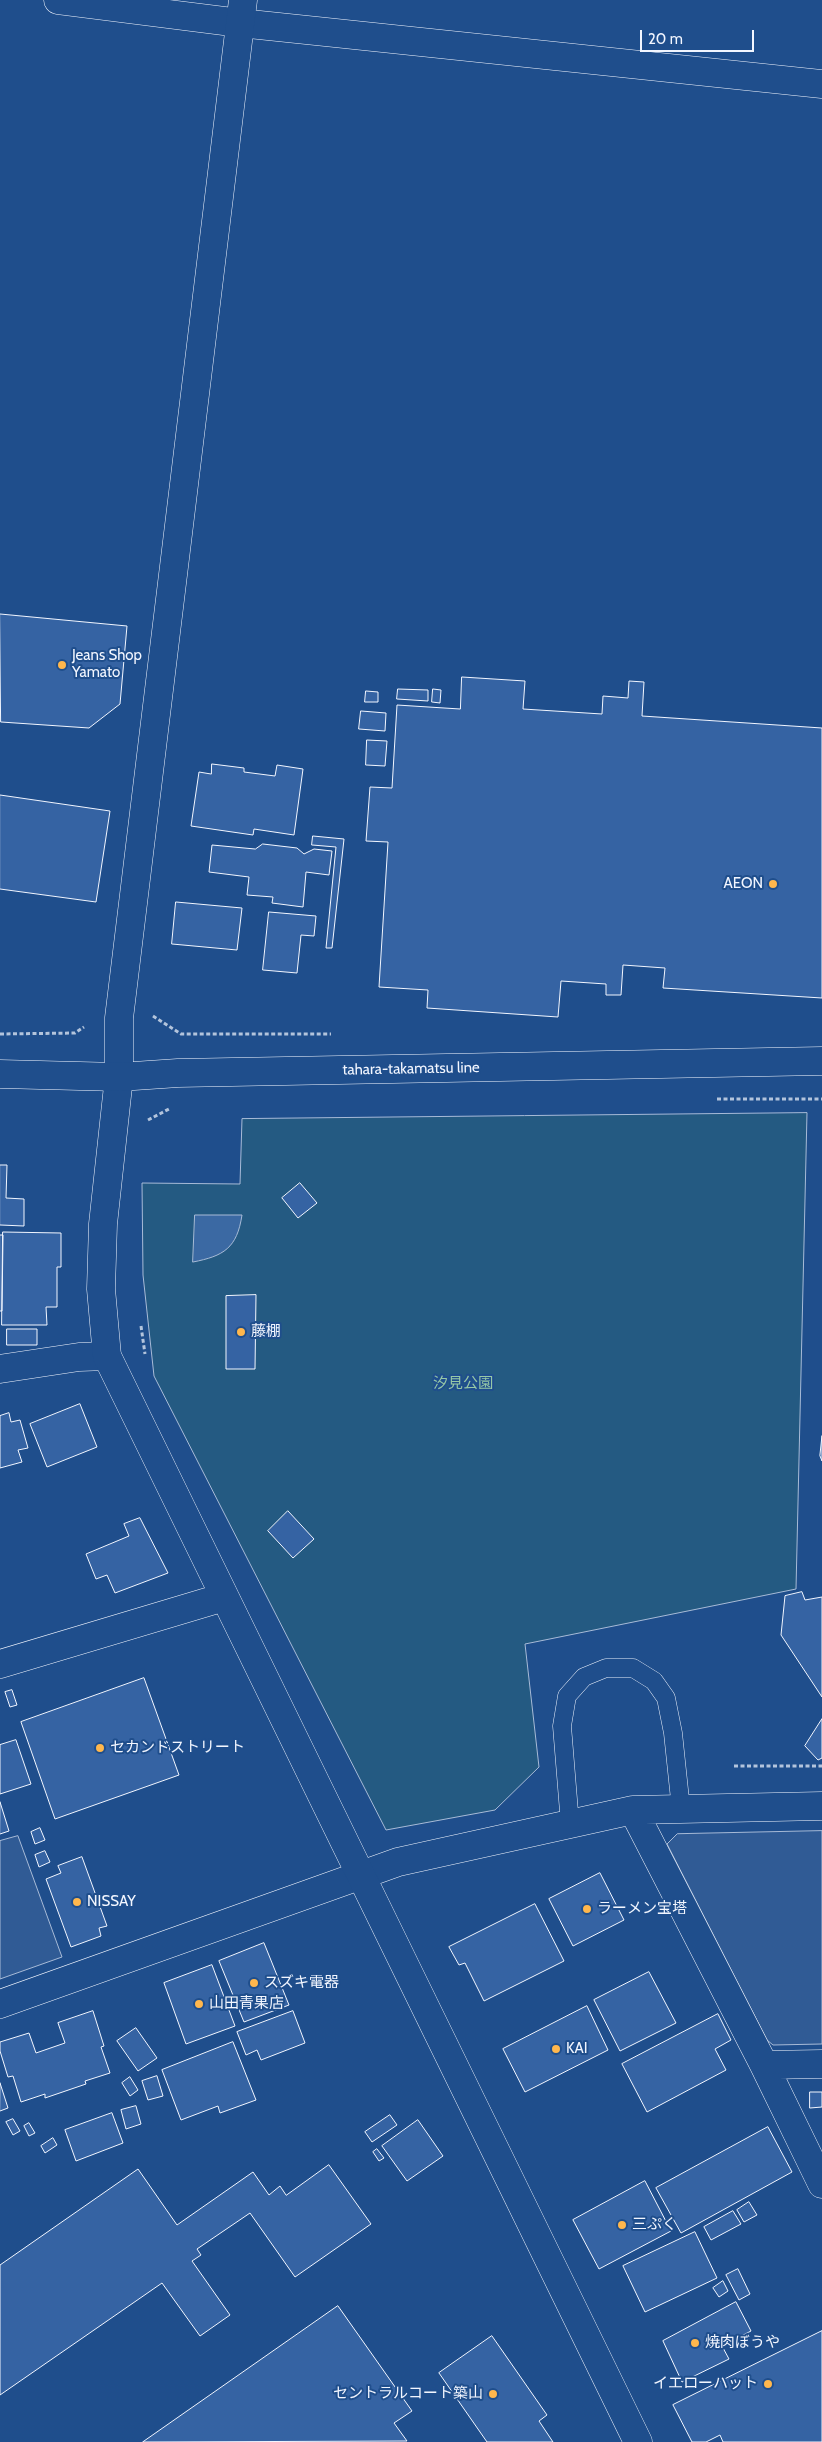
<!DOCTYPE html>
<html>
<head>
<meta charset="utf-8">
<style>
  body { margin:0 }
  #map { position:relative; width:822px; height:2442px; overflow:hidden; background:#1f4e8c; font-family:Cabin,sans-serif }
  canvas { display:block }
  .scale { position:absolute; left:640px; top:30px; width:114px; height:22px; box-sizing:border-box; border:2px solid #f2f6ff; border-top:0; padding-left:6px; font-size:15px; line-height:18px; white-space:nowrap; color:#f2f6ff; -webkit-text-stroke:4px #1f4e8c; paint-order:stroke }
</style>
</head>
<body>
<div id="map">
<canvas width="822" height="2442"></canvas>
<div class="scale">20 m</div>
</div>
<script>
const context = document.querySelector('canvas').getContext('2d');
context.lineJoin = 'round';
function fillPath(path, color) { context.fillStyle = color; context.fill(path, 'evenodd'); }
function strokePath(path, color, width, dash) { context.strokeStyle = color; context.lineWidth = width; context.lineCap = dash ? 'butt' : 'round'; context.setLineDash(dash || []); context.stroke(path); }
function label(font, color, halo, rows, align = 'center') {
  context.font = font + ' Cabin,"Noto Sans JP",sans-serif'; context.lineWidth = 4; context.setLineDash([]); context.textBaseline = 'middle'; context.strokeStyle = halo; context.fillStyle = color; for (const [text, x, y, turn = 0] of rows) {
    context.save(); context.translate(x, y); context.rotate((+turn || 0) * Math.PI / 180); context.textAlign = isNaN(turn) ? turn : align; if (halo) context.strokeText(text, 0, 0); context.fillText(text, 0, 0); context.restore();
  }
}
const green = new Path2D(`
  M807,1113L796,1589L525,1644L539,1767L495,1810L386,1830L154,1376L143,1275L142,1183L240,1184L242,1119Z`);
fillPath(green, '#245a82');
strokePath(green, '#a8bbd7', 1);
const parking = new Path2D(`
  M822,1831V2044L773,2045L767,2040L667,1844L677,1834Z
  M18,1836L62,1957L0,1979V1841Z`);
fillPath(parking, '#305b95');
strokePath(parking, '#a8bbd7', 1);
const water = new Path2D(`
  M195,1215H242C237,1248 224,1256 193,1262Z`);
fillPath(water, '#3b69a3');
strokePath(water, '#a8bbd7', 1);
const building = new Path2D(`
  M0,614L127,626L120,704L89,728L1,722Z
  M462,677L525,681L523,709L602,714L603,696L628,698L629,681L644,682L642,716L822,728V998L663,988L665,968L623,965L621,995H606V984L561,981L558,1017L427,1008L428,990L379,987L388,842L366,841L370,787L392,788L397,705L460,709Z
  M398,689L428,690V701L397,699Z
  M433,689L441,690L440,703L432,702Z
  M366,691L378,692V702H365Z
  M361,711L386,713L385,731L359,729Z
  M367,740L387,741L385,766L366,765Z
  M212,764L244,768V772L275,776L277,765L303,769L294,835L254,829L253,835L191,826L199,772L211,774Z
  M0,795L110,811L96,902L0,889Z
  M313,836L344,839L332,948H326L336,847L312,845Z
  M263,844L297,848L304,854L314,849L332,851L329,875L306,872L303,907L272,903L273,897L247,895L249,877L209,872L212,845L255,849Z
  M176,902L242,908L237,950L172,944Z
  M269,912L316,916L314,936L301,935L297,973L263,970Z
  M0,1165H7L6,1198L24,1199V1226L0,1225Z
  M300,1183L317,1203L298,1218L282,1198Z
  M3,1232L61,1233V1267H57V1307H46L47,1325H2Z
  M0,1235H3L2,1311H0Z
  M256,1295L255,1369H226V1296Z
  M7,1329H37V1345H7Z
  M80,1404L97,1447L47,1467L30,1424Z
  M9,1413L11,1422L20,1420L28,1448L18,1450L22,1462L0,1468V1416Z
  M822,1436V1461L820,1456Z
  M288,1511L314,1539L293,1558L268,1531Z
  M140,1518L168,1573L115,1593L107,1575L96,1579L86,1554L129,1536L124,1524Z
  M802,1592L805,1600L822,1597V1697L781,1635L785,1596Z
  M144,1678L179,1775L55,1819L21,1722Z
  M12,1690L17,1705L10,1707L5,1692Z
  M822,1719V1758L818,1760L805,1746Z
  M16,1740L31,1784L0,1794V1745Z
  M0,1802L9,1831L0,1834Z
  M40,1828L45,1840L35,1844L31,1832Z
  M45,1851L50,1862L39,1867L35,1855Z
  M82,1857L107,1926L99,1928L101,1936L71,1947L46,1879L61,1873L58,1866Z
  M600,1873L624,1920L573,1946L549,1899Z
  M535,1904L564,1961L484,2001L465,1963L459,1965L449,1947Z
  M264,1943L289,2005L244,2022L219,1961Z
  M212,1965L235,2026L186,2044L164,1983Z
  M649,1972L676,2023L620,2051L594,2000Z
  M587,2006L608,2050L525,2092L503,2049Z
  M93,2011L104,2046L101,2047L110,2073L85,2081L86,2084L45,2098V2094L21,2102L13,2076L8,2077L0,2051V2042L29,2033L36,2053L65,2043L58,2023Z
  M293,2011L305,2043L261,2060L257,2050L246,2055L237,2032Z
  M718,2014L731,2040L715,2049L726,2070L647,2112L622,2064Z
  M136,2028L157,2058L138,2071L117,2041Z
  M233,2042L256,2100L220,2113L218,2106L181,2120L162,2070Z
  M157,2076L163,2096L148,2100L142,2081Z
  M130,2077L138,2090L130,2096L122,2083Z
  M0,2083L8,2108L0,2111Z
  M810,2092H822V2107L810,2108Z
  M136,2106L141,2124L126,2129L121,2110Z
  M112,2113L123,2143L76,2161L65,2130Z
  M390,2115L397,2125L372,2142L365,2132Z
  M13,2119L20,2131L13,2135L6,2122Z
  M418,2120L443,2156L407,2181L382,2146Z
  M29,2123L35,2133L29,2136L24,2126Z
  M768,2127L792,2172L681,2233L656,2188Z
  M53,2138L57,2145L45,2153L41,2146Z
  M377,2149L384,2158L379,2161L373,2152Z
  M329,2165L371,2224L295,2277L250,2213L197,2249L201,2255L192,2261L230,2315L200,2336L162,2283L0,2395V2265L138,2169L177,2225L253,2172L269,2195L280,2186L286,2195Z
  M645,2181L671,2231L599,2269L573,2220Z
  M749,2202L757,2215L744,2222L737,2210Z
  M733,2211L741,2224L711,2240L704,2227Z
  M695,2232L717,2278L645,2312L623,2266Z
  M738,2269L750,2294L739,2300L726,2275Z
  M723,2281L728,2291L719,2297L713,2288Z
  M736,2302L751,2331L722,2346L729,2359L682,2382L663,2341Z
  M338,2306L412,2411L394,2423L407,2441L143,2442Z
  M822,2331V2442H723L720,2435L706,2442H692L673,2405Z
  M492,2336L547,2415L539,2421L553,2442H487L439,2373Z`);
fillPath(building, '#3563a3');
strokePath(building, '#f2f6ff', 1);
const lane = new Path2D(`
  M570,1824L562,1726L567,1696L584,1677L606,1668H633L654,1681L666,1698L673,1733L681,1809`);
const street = new Path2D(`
  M58,0L240,23L822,84
  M0,1369L79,1357L107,1356
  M633,1810L764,2065L822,2184
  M0,2004L398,1862L633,1810L822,1806
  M764,2065L822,2064`);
const secondary = new Path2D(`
  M243,0L119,1018V1077L103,1224L101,1289L107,1356L638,2442
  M0,1664L224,1597`);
const primary = new Path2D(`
  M0,1074L119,1077L178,1073L822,1061`);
strokePath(lane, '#f2f6ff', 19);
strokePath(street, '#f2f6ff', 29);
strokePath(secondary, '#f2f6ff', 29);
strokePath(primary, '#f2f6ff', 29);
strokePath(new Path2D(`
  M153,1016L181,1034H331
  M0,1034L75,1033L84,1027
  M717,1099H822
  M148,1120L169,1109
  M141,1326L145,1354
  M734,1766H822`), '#b3c4dc', 3, [4, 2.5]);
strokePath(lane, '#1f4e8c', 18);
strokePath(street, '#1f4e8c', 28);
strokePath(secondary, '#1f4e8c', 28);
strokePath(primary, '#1f4e8c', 28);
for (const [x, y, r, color] of [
  [62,665,5,"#ffb74d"],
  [773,884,5,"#ffb74d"],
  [241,1332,5,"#ffb74d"],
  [100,1748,5,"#ffb74d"],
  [77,1902,5,"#ffb74d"],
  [587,1909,5,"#ffb74d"],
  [254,1983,5,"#ffb74d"],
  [199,2004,5,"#ffb74d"],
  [556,2049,5,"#ffb74d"],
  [622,2225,5,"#ffb74d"],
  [695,2343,5,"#ffb74d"],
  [768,2384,5,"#ffb74d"],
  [493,2394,5,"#ffb74d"]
]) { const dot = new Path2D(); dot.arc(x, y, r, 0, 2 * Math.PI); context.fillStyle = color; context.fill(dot); strokePath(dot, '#1f4e8c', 2); }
label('15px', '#f2f6ff', '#1f4e8c', [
  ["Jeans Shop",72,656],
  ["Yamato",72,673],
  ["AEON",763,884,"right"],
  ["藤棚",251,1332],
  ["セカンドストリート",110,1748],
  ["NISSAY",87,1902],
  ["ラーメン宝塔",597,1909],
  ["スズキ電器",264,1983],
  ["山田青果店",209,2004],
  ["KAI",566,2049],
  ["三ぷく",632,2225],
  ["焼肉ぼうや",705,2343],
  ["イエローハット",758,2384,"right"],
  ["セントラルコート築山",483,2394,"right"]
], 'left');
label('15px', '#f2f6ff', '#1f4e8c', [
  ["tahara-takamatsu line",411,1069,-1]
]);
label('15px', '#97c8a6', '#1f4e8c', [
  ["汐見公園",463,1384]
]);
</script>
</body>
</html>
